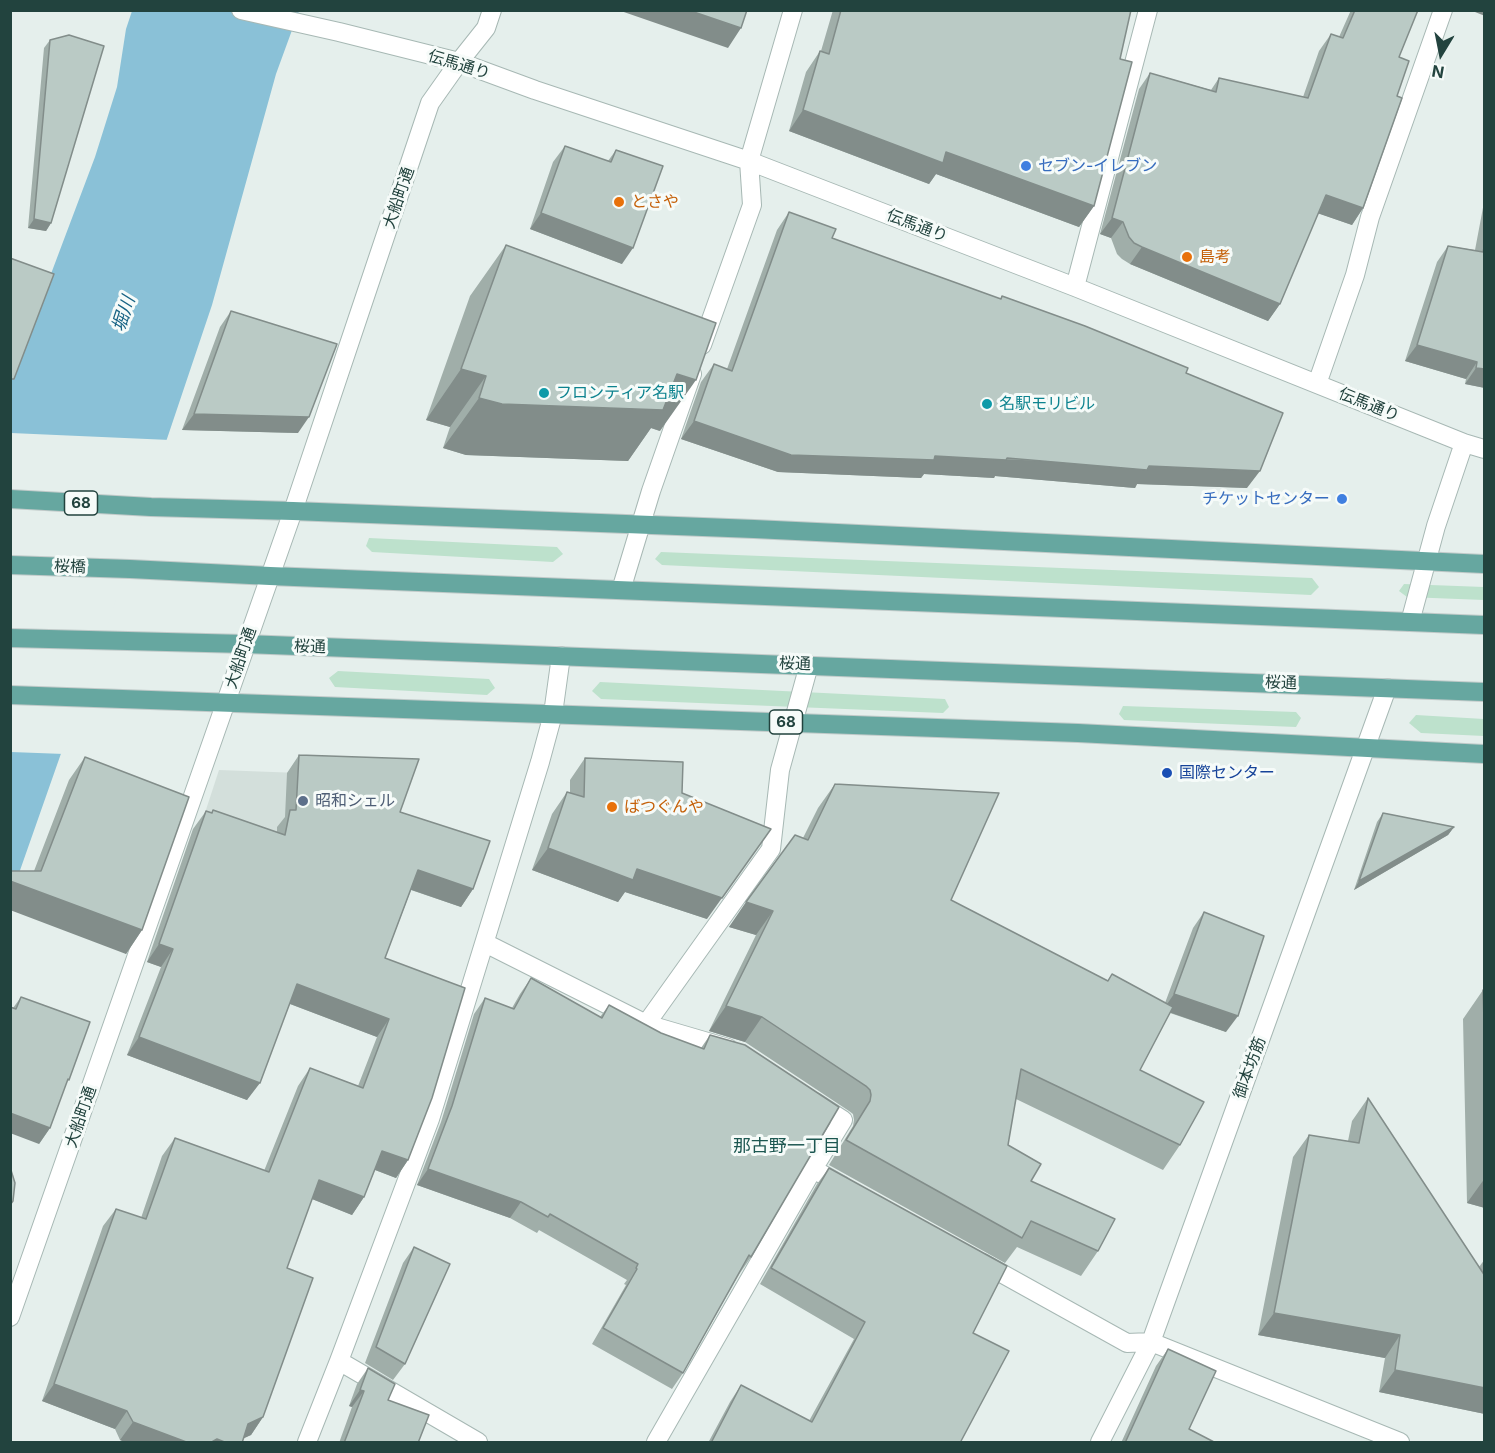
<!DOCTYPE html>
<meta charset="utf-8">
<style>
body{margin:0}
#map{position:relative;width:1495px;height:1453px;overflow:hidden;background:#e5efec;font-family:Inter,sans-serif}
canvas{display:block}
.frame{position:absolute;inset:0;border:12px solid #22433e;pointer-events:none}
.north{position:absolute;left:1411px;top:24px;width:60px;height:60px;-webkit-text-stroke:4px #f6fbf9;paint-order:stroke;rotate:190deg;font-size:16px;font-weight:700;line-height:24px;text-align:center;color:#22433e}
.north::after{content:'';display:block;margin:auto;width:21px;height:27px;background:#22433e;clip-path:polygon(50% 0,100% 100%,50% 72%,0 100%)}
</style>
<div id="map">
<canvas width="1495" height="1453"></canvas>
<div class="frame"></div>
<div class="north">N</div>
</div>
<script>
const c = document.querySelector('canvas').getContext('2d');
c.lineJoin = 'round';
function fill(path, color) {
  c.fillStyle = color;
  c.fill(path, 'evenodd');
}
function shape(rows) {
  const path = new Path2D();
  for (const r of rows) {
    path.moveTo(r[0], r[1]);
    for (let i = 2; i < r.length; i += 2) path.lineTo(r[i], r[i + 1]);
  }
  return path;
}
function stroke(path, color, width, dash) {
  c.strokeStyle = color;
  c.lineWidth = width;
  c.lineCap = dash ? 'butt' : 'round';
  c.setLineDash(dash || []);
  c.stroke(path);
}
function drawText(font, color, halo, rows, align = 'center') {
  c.font = font + ' Inter,"Noto Sans JP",sans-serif';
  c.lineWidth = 6;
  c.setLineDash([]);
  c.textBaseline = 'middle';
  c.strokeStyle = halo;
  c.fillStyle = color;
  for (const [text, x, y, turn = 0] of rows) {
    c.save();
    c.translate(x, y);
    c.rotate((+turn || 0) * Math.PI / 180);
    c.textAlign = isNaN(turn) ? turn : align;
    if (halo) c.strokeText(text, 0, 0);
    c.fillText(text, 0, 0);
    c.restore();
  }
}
const built = shape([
 [219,770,407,777,371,878,201,825]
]);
const green = shape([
 [369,538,557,547,563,554,553,562,372,552,366,546],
 [661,552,1312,578,1319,587,1311,595,662,565,655,559],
 [1404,584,1484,587,1484,600,1407,597,1399,591],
 [338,671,489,679,495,688,487,695,335,687,329,678],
 [600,682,945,699,949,707,943,713,601,699,592,691],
 [1123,706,1296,712,1301,718,1296,727,1124,720,1119,714],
 [1416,715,1484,719,1484,736,1421,733,1409,723]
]);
const water = shape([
 [132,11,299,11,276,74,212,305,64,745,11,896,11,380,95,157,117,87,126,29]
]);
const pier = shape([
 [11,433,170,440,64,754,11,752]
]);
const street = shape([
 [241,10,339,32,459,62,535,90,749,161,1075,287,1464,443,1484,449],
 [1075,287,1148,10],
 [702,345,752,205,749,161,793,10],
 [1317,384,1355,275,1370,217,1443,10],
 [621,590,651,491,692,374],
 [1410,622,1436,526,1464,443],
 [485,943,646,1024,728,1048],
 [646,1024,771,849,780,770,809,665],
 [815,1102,843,1120,813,1169,843,1186],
 [983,1263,1127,1343,1151,1342,1400,1442],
 [10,1317,293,511,430,103,459,62,486,28,492,10],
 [339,1361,478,1442],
 [307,1442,339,1361,430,1119,540,762,553,714,561,656],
 [656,1442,813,1169],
 [1100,1442,1151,1342,1387,688]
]);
const primary = shape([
 [10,499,151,507,293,511,754,529,1484,564],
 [10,565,130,569,270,576,1484,625],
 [10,638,245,644,1484,692],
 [10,695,1078,733,1484,754]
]);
const wall = shape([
 [833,10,1131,10,1120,59,1094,206,1079,227,936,174,929,184,789,131,806,72,820,51,821,51],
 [1351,10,1418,10,1399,57,1397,96,1363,208,1352,225,1318,213,1280,304,1268,321,1130,264,1122,259,1117,254,1111,238,1100,234,1139,89,1150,73,1211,90,1219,78,1303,97,1319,51,1331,34,1339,37],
 [50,40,51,223,46,231,28,228,44,48],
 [565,146,608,161,616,150,622,264,530,229,553,162],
 [1485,197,1485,388,1465,384,1466,379,1405,361,1437,262,1448,246,1475,250],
 [789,212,832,238,1000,299,1002,296,1186,373,1247,488,1137,484,1135,488,995,476,994,478,924,474,921,478,778,472,681,439,701,382,714,364,727,369,777,230],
 [506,245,660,431,651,428,628,461,466,455,443,448,450,427,426,420,470,296],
 [231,311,298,433,182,430,220,327],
 [299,755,400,812,473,889,461,907,411,890,385,958,408,1160,396,1178,375,1170,364,1197,352,1215,312,1199,287,1268,263,1417,251,1435,243,1438,242,1443,127,1443,120,1440,115,1429,42,1401,103,1226,116,1209,141,1218,162,1156,175,1138,264,1171,298,1086,310,1068,358,1086,377,1037,290,1004,247,1100,127,1055,161,967,147,962,193,829,206,811,211,813,213,810,277,832,277,827,285,817,287,773],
 [85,757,142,930,126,954,34,871,69,780],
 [585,758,682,793,707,919,625,892,618,902,532,870,552,814,567,792,570,792,570,780],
 [835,784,951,900,1107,981,1112,974,1165,1003,1193,928,1204,912,1226,1032,1170,1013,1140,1070,1180,1145,1163,1170,1016,1099,1008,1145,1031,1181,1098,1251,1081,1276,1017,1247,1005,1263,829,1165,853,1126,854,1120,853,1114,849,1111,745,1042,709,1031,756,935,729,927,803,838,818,808],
 [1383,813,1454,827,1448,835,1354,890,1377,822],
 [531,978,600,1017,609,1005,661,1033,701,1048,710,1035,751,1257,740,1273,683,1373,672,1389,592,1344,626,1285,624,1284,627,1280,539,1230,537,1233,510,1218,417,1185,441,1122,474,1014,485,998,512,1008,520,994],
 [1483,990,1485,990,1485,1208,1467,1203,1463,1019],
 [21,997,65,1086,50,1128,39,1144,13,1008],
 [1368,1098,1479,1267,1485,1259,1485,1414,1379,1392,1385,1358,1258,1335,1293,1157,1309,1135,1348,1141,1352,1121],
 [829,1168,973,1333,960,1443,708,1443,730,1402,741,1385,809,1421,854,1339,760,1284,817,1184],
 [414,1247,405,1364,393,1380,365,1363,403,1263],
 [1168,1349,1189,1429,1216,1443,1121,1443,1156,1366],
 [368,1368,388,1400,418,1443,339,1443,352,1407,349,1406,357,1384]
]);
const shadedWall = shape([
 [618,10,688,10,741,28,728,48],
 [1470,10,1485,10,1485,16],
 [803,110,946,152,1094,206,1079,227,936,174,929,184,789,131],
 [1326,195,1363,208,1352,225,1314,212],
 [541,213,633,248,622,264,530,229],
 [1112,218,1123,222,1111,238,1100,234],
 [34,219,51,223,46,231,28,228],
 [1142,247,1280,304,1268,321,1130,264],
 [1417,345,1477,362,1466,379,1405,361],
 [1476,368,1485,369,1485,388,1465,384],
 [461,369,486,376,450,427,426,420],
 [677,374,696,380,660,431,651,428,628,461,466,455,443,448,479,398],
 [194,414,309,417,298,433,182,430],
 [694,421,935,456,1260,471,1247,488,1137,484,1135,488,995,476,994,478,924,474,921,478,778,472,681,439],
 [1454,827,1448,835,1354,890,1359,881],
 [771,829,707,919,625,892,618,902,532,870,548,848],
 [418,870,473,889,461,907,406,888],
 [10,881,142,930,126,954,10,910],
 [746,902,773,911,756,935,729,927],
 [159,944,173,949,161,967,147,962],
 [297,984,389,1019,377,1037,285,1002],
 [1174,994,1238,1016,1226,1032,1163,1010],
 [726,1006,762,1017,745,1042,709,1031],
 [139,1037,260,1083,247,1100,127,1055],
 [10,1113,50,1128,39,1144,10,1133],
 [382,1151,408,1160,396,1178,370,1168],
 [428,1169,521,1202,510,1218,417,1185],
 [1485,1178,1485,1208,1467,1203],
 [319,1180,364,1197,352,1215,307,1197],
 [1274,1313,1400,1335,1385,1358,1258,1335],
 [1395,1370,1485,1388,1485,1414,1379,1392],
 [54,1384,127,1411,115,1429,42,1401],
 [360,1390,364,1391,352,1407,349,1406],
 [263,1417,251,1435,236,1442,248,1424],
 [133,1422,189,1443,127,1443,120,1440],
 [217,1439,227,1443,210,1443]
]);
const building = shape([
 [688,10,747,10,741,28,688,10],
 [841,10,1131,10,1120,59,1132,62,1094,206,946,152,943,163,803,110,820,51,829,54,841,10],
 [1355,10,1418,10,1399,57,1409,61,1397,96,1402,98,1363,208,1326,195,1280,304,1142,247,1134,243,1129,237,1123,222,1112,218,1150,73,1216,92,1219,78,1308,98,1331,34,1343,38,1355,10],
 [69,35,104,46,51,223,34,219,50,40,69,35],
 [565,146,611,162,616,150,663,166,633,248,541,213,565,146],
 [789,212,836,229,832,238,1001,299,1002,296,1085,326,1188,368,1186,373,1283,413,1260,471,1149,466,1147,470,1007,458,1006,460,935,456,934,460,791,455,694,421,714,364,732,371,789,212],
 [1485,244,1485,369,1476,368,1477,362,1417,345,1448,246,1483,252,1485,244],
 [506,245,716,323,696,380,677,374,663,410,502,404,479,398,486,376,461,369,506,245],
 [10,258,54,274,14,379,10,379,10,258],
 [231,311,337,344,309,417,194,414,231,311],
 [299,755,419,759,400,812,490,841,473,889,418,870,385,958,465,988,432,1098,408,1160,382,1151,364,1197,319,1180,287,1268,313,1278,263,1417,248,1424,242,1443,227,1443,217,1439,210,1443,189,1443,133,1422,127,1411,54,1384,116,1209,146,1219,175,1138,269,1172,310,1068,363,1088,389,1019,297,984,260,1083,139,1037,173,949,159,944,206,811,212,813,213,810,285,835,290,810,296,810,299,755],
 [85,757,189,797,142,930,10,881,10,871,41,871,85,757],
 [585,758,683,762,682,793,771,829,722,898,637,869,633,880,548,848,567,792,584,797,585,758],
 [835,784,999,793,951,900,1108,981,1112,974,1173,1007,1140,1070,1204,1102,1180,1145,1021,1069,1008,1145,1041,1164,1031,1181,1115,1219,1098,1251,1031,1221,1022,1238,846,1140,870,1101,871,1095,870,1090,866,1086,762,1017,726,1006,773,911,746,902,795,835,808,840,835,784],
 [1383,813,1454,827,1359,881,1383,813],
 [1204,912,1264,936,1238,1016,1174,994,1204,912],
 [531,978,602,1018,609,1005,661,1033,704,1049,710,1035,745,1045,839,1107,751,1257,749,1255,683,1373,603,1328,637,1269,636,1268,638,1264,550,1214,548,1217,521,1202,428,1169,452,1106,485,998,514,1009,531,978],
 [1483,990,1485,990,1485,1051,1483,990],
 [21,997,90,1022,69,1080,68,1079,50,1128,10,1113,10,1007,16,1009,21,997],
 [1368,1098,1485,1276,1485,1388,1395,1370,1400,1335,1274,1313,1309,1135,1359,1143,1368,1098],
 [10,1167,15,1183,13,1201,10,1205,10,1167],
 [829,1168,1007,1266,973,1333,1009,1351,960,1443,711,1443,741,1385,812,1422,865,1322,771,1268,829,1168],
 [414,1247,450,1264,405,1364,376,1347,414,1247],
 [1168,1349,1216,1371,1189,1429,1216,1443,1125,1443,1168,1349],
 [368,1368,395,1384,388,1400,429,1415,418,1443,344,1443,364,1391,360,1390,368,1368]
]);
const markers = [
 [1026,166,6,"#3f7fe0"],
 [619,202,6,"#e8710a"],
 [1187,257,6,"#e8710a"],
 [544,393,6,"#0f9aa8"],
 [987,404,6,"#0f9aa8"],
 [1342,499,6,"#3f7fe0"],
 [1167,773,6,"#1a4fb4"],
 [303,801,6,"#5c6f8a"],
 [612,807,6,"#e8710a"]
];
const shields = [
 [81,503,33],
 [786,722,33]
];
const shieldNames = [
 ["68",81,503],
 ["68",786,722]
];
const streetNames = [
 ["伝馬通り",459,65,17],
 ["大船町通",399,198,-71],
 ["伝馬通り",917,226,21],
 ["伝馬通り",1369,405,22],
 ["桜橋",70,567,2],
 ["桜通",310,647,2],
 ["大船町通",241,658,-71],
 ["桜通",795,664,2],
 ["桜通",1281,683,2],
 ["御本坊筋",1250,1068,-70],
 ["大船町通",81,1117,-71]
];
const shopNames = [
 ["セブン-イレブン",1038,166],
 ["チケットセンター",1330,499,"right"]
];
const foodNames = [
 ["とさや",631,202],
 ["島考",1199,257],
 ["ばつぐんや",624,807]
];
const cultureNames = [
 ["フロンティア名駅",556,393],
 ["名駅モリビル",999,404]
];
const transitNames = [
 ["国際センター",1179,773]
];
const serviceNames = [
 ["昭和シェル",315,801]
];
const waterNames = [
 ["堀川",124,314,-72]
];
const neighbourhoodNames = [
 ["那古野一丁目",787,1147]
];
fill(built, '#d3dfdb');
fill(green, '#bde1cc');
fill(water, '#8ac1d7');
fill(pier, '#e5efec');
stroke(street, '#a7b8b4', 20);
stroke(primary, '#c1cac9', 20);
stroke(street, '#fff', 18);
stroke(primary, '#66a7a0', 18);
fill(wall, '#a0aea9');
fill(shadedWall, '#828d8a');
fill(building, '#bacac5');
stroke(building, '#828d8a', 1.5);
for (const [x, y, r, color] of markers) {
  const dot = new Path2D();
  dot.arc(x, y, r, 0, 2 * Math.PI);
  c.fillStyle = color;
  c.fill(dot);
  stroke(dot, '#f6fbf9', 2);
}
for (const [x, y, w] of shields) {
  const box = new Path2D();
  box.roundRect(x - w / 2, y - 12, w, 24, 4.5);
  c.fillStyle = '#f6fbf9';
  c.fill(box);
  stroke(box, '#22433e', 1.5);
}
drawText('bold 15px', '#22433e', null, shieldNames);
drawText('16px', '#22433e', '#f6fbf9', streetNames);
drawText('16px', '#366cbe', '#f6fbf9', shopNames, 'left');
drawText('16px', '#c56008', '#f6fbf9', foodNames, 'left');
drawText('16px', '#0d838f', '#f6fbf9', cultureNames, 'left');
drawText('16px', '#164399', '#f6fbf9', transitNames, 'left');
drawText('16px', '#4e5e75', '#f6fbf9', serviceNames, 'left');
drawText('italic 18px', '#176384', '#f6fbf9', waterNames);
drawText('18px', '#1c5751', '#f6fbf9', neighbourhoodNames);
</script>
